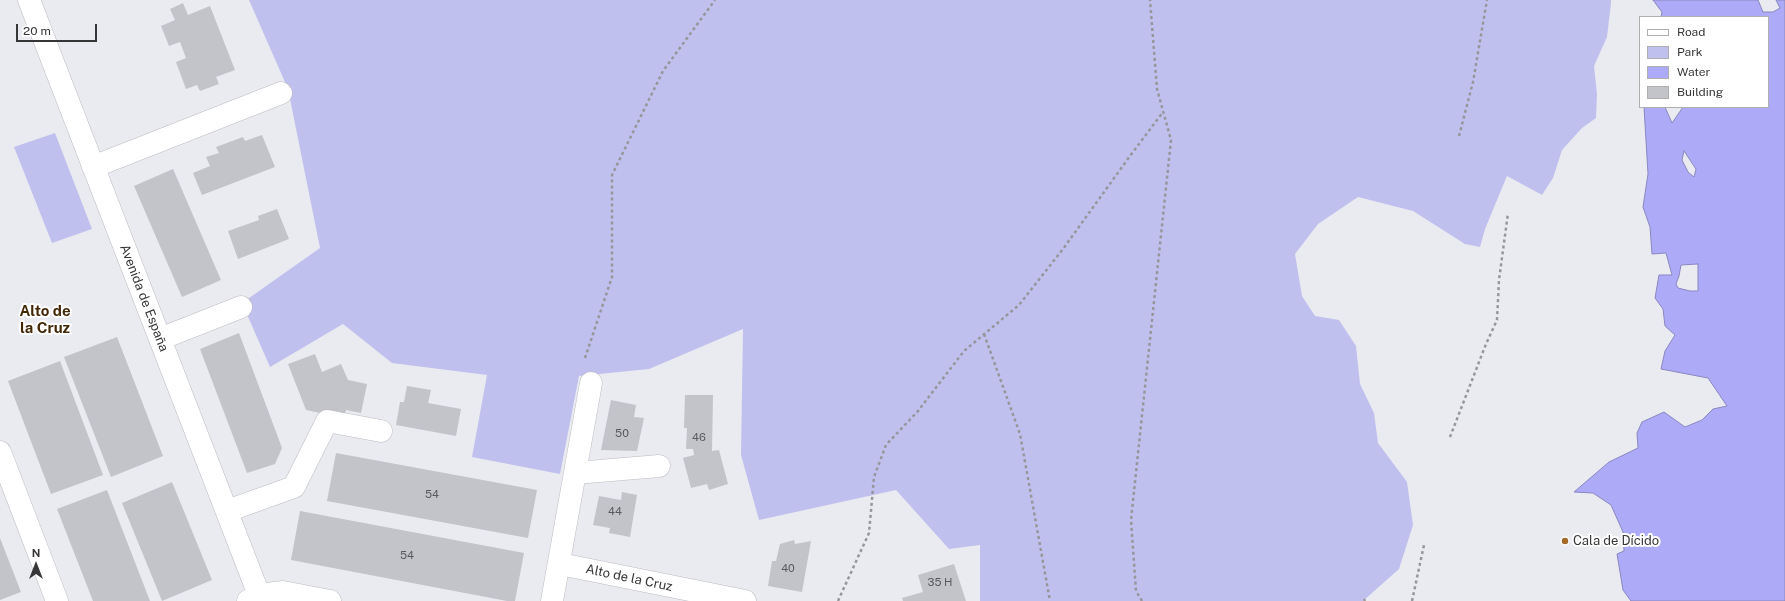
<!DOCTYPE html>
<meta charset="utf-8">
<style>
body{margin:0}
#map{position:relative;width:1785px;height:601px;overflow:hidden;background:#eaeaf1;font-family:"Public Sans",sans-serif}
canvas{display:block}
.legend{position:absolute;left:1639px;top:16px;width:130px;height:92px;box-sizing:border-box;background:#fff;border:1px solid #afafb0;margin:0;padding:5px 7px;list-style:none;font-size:12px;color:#363639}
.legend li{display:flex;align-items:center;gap:8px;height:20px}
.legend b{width:20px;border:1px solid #afafb0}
.north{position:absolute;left:16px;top:545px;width:40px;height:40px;-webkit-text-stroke:3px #fff;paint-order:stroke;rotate:0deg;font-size:11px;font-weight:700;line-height:16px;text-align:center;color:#363639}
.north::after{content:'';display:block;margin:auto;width:14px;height:18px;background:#363639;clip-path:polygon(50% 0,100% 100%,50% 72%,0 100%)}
.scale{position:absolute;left:16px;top:24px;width:81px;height:18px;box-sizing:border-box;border:2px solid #363639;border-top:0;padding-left:5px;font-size:12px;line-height:14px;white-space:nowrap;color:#363639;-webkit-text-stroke:3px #fff;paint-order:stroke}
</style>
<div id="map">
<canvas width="1785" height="601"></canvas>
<ul class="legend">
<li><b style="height:5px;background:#fff"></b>Road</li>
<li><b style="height:11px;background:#c0c0ef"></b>Park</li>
<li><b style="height:11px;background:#adaaf8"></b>Water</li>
<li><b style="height:11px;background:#c3c3ca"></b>Building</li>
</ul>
<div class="north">N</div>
<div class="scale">20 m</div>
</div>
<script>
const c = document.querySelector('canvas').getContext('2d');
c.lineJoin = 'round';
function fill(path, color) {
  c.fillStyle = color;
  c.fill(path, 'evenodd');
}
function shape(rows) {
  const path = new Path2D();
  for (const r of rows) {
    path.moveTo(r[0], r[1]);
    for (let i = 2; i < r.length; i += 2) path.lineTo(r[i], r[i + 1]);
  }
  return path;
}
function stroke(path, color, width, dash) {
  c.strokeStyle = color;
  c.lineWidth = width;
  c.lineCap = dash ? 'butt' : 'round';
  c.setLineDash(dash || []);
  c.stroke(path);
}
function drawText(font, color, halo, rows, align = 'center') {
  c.font = font + ' "Public Sans",sans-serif';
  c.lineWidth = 4;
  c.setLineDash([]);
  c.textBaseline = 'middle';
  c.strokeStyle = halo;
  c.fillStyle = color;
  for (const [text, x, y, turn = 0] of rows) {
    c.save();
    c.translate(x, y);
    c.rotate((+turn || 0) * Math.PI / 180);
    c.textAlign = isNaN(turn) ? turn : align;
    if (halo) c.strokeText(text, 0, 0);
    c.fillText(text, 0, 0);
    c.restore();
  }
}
const green = shape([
 [249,0,1611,0,1611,3,1607,37,1594,66,1597,94,1596,118,1582,128,1562,150,1553,178,1542,195,1507,176,1485,229,1480,247,1465,244,1413,211,1358,197,1318,224,1295,254,1302,296,1315,316,1339,320,1356,346,1360,384,1374,413,1378,443,1407,482,1413,525,1399,569,1363,601,980,601,980,545,949,549,896,490,759,520,741,455,743,329,649,369,579,376,560,474,472,457,487,375,392,363,343,324,270,367,242,303,320,248,288,89],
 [55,133,92,229,52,243,14,147]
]);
const water = shape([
 [1653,0,1758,0,1763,12,1773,12,1780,8,1776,0,1785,0,1785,601,1631,601,1623,590,1617,554,1624,551,1623,532,1611,505,1593,493,1574,492,1609,462,1638,448,1637,433,1642,422,1664,412,1685,427,1702,420,1713,409,1727,406,1708,378,1661,369,1665,351,1675,335,1665,326,1663,309,1655,298,1659,275,1672,275,1666,253,1652,254,1650,227,1643,207,1648,174,1644,107,1665,107,1672,123,1683,107,1768,107,1768,17,1661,17,1662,12,1653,0],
 [1684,151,1696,169,1694,177,1688,172,1682,160,1684,151],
 [1698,264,1698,291,1690,291,1678,288,1676,284,1679,276,1681,265,1698,264]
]);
const building = shape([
 [183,3,188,15,210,6,235,70,216,77,219,84,200,91,197,85,186,89,176,62,186,58,180,42,169,46,161,26,175,20,170,9],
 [262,135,275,167,202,195,193,173,210,166,206,157,219,153,216,147,243,137,245,141],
 [173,169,221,280,182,297,134,186],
 [277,209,289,239,238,259,228,231,259,220,258,216],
 [239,333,282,448,275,464,247,473,200,349],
 [117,337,163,456,111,477,64,357],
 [315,354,322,372,341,364,348,380,367,384,361,413,346,410,344,418,306,410,288,364],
 [60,361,103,475,51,494,8,381],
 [407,386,431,390,428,403,461,409,456,436,396,425,400,402,404,402],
 [685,395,713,395,712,451,719,450,728,484,709,490,707,484,691,488,683,458,694,455,693,449,686,449,687,428,684,428],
 [611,400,636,405,634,417,644,418,637,451,601,450],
 [336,453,537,490,528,538,327,501],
 [172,482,212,580,162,601,122,503],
 [107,490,150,601,93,601,57,509],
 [622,492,637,495,630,537,609,533,610,528,593,525,599,496,621,500],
 [300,511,524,553,515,601,507,601,291,560],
 [0,538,21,592,0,600],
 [794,540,795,544,811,541,802,592,768,586,772,561,776,561,780,544],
 [954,564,966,601,903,601,902,598,923,592,918,575]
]);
const path = shape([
 [1459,136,1473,82,1487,0],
 [984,334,1020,434,1050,601],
 [585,358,612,277,612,175,663,71,715,0],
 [1450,437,1486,344,1497,320,1499,280,1508,213],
 [1364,599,1365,601],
 [838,601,869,533,874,477,886,445,918,411,964,351,1019,305,1063,249,1130,156,1163,112],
 [1142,601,1136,591,1131,520,1171,140,1157,89,1150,0],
 [1412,601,1424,545]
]);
const minor = shape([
 [29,0,259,595],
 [93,167,281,93],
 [160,339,241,307],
 [0,452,57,601],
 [576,473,659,466],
 [227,511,294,487,327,421,381,431],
 [560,564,745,601],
 [248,601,259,595,283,592,330,601],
 [552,601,591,383]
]);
const markers = [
 [1565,541,4,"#a26927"]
];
const numberNames = [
 ["50",622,434],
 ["46",699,438],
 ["54",432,495],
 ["44",615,512],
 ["54",407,556],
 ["40",788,569],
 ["35 H",940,583]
];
const streetNames = [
 ["Avenida de España",144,298,69],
 ["Alto de la Cruz",629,578,12]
];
const poiNames = [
 ["Cala de Dícido",1573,541]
];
const quarterNames = [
 ["Alto de",45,311],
 ["la Cruz",45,328]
];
fill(green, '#c0c0ef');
fill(water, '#adaaf8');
stroke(water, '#8987bf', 1);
fill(building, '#c3c3ca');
stroke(minor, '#bcbcc2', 23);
stroke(path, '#96969b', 2.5, [3, 3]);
stroke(minor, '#fff', 22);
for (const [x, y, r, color] of markers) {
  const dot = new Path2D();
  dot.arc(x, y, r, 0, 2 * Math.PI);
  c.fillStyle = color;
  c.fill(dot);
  stroke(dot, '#fff', 1.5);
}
drawText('11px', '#59595d', null, numberNames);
drawText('13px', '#363639', '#fff', streetNames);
drawText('13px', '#363639', '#fff', poiNames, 'left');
drawText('bold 15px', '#432808', '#fff', quarterNames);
</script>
